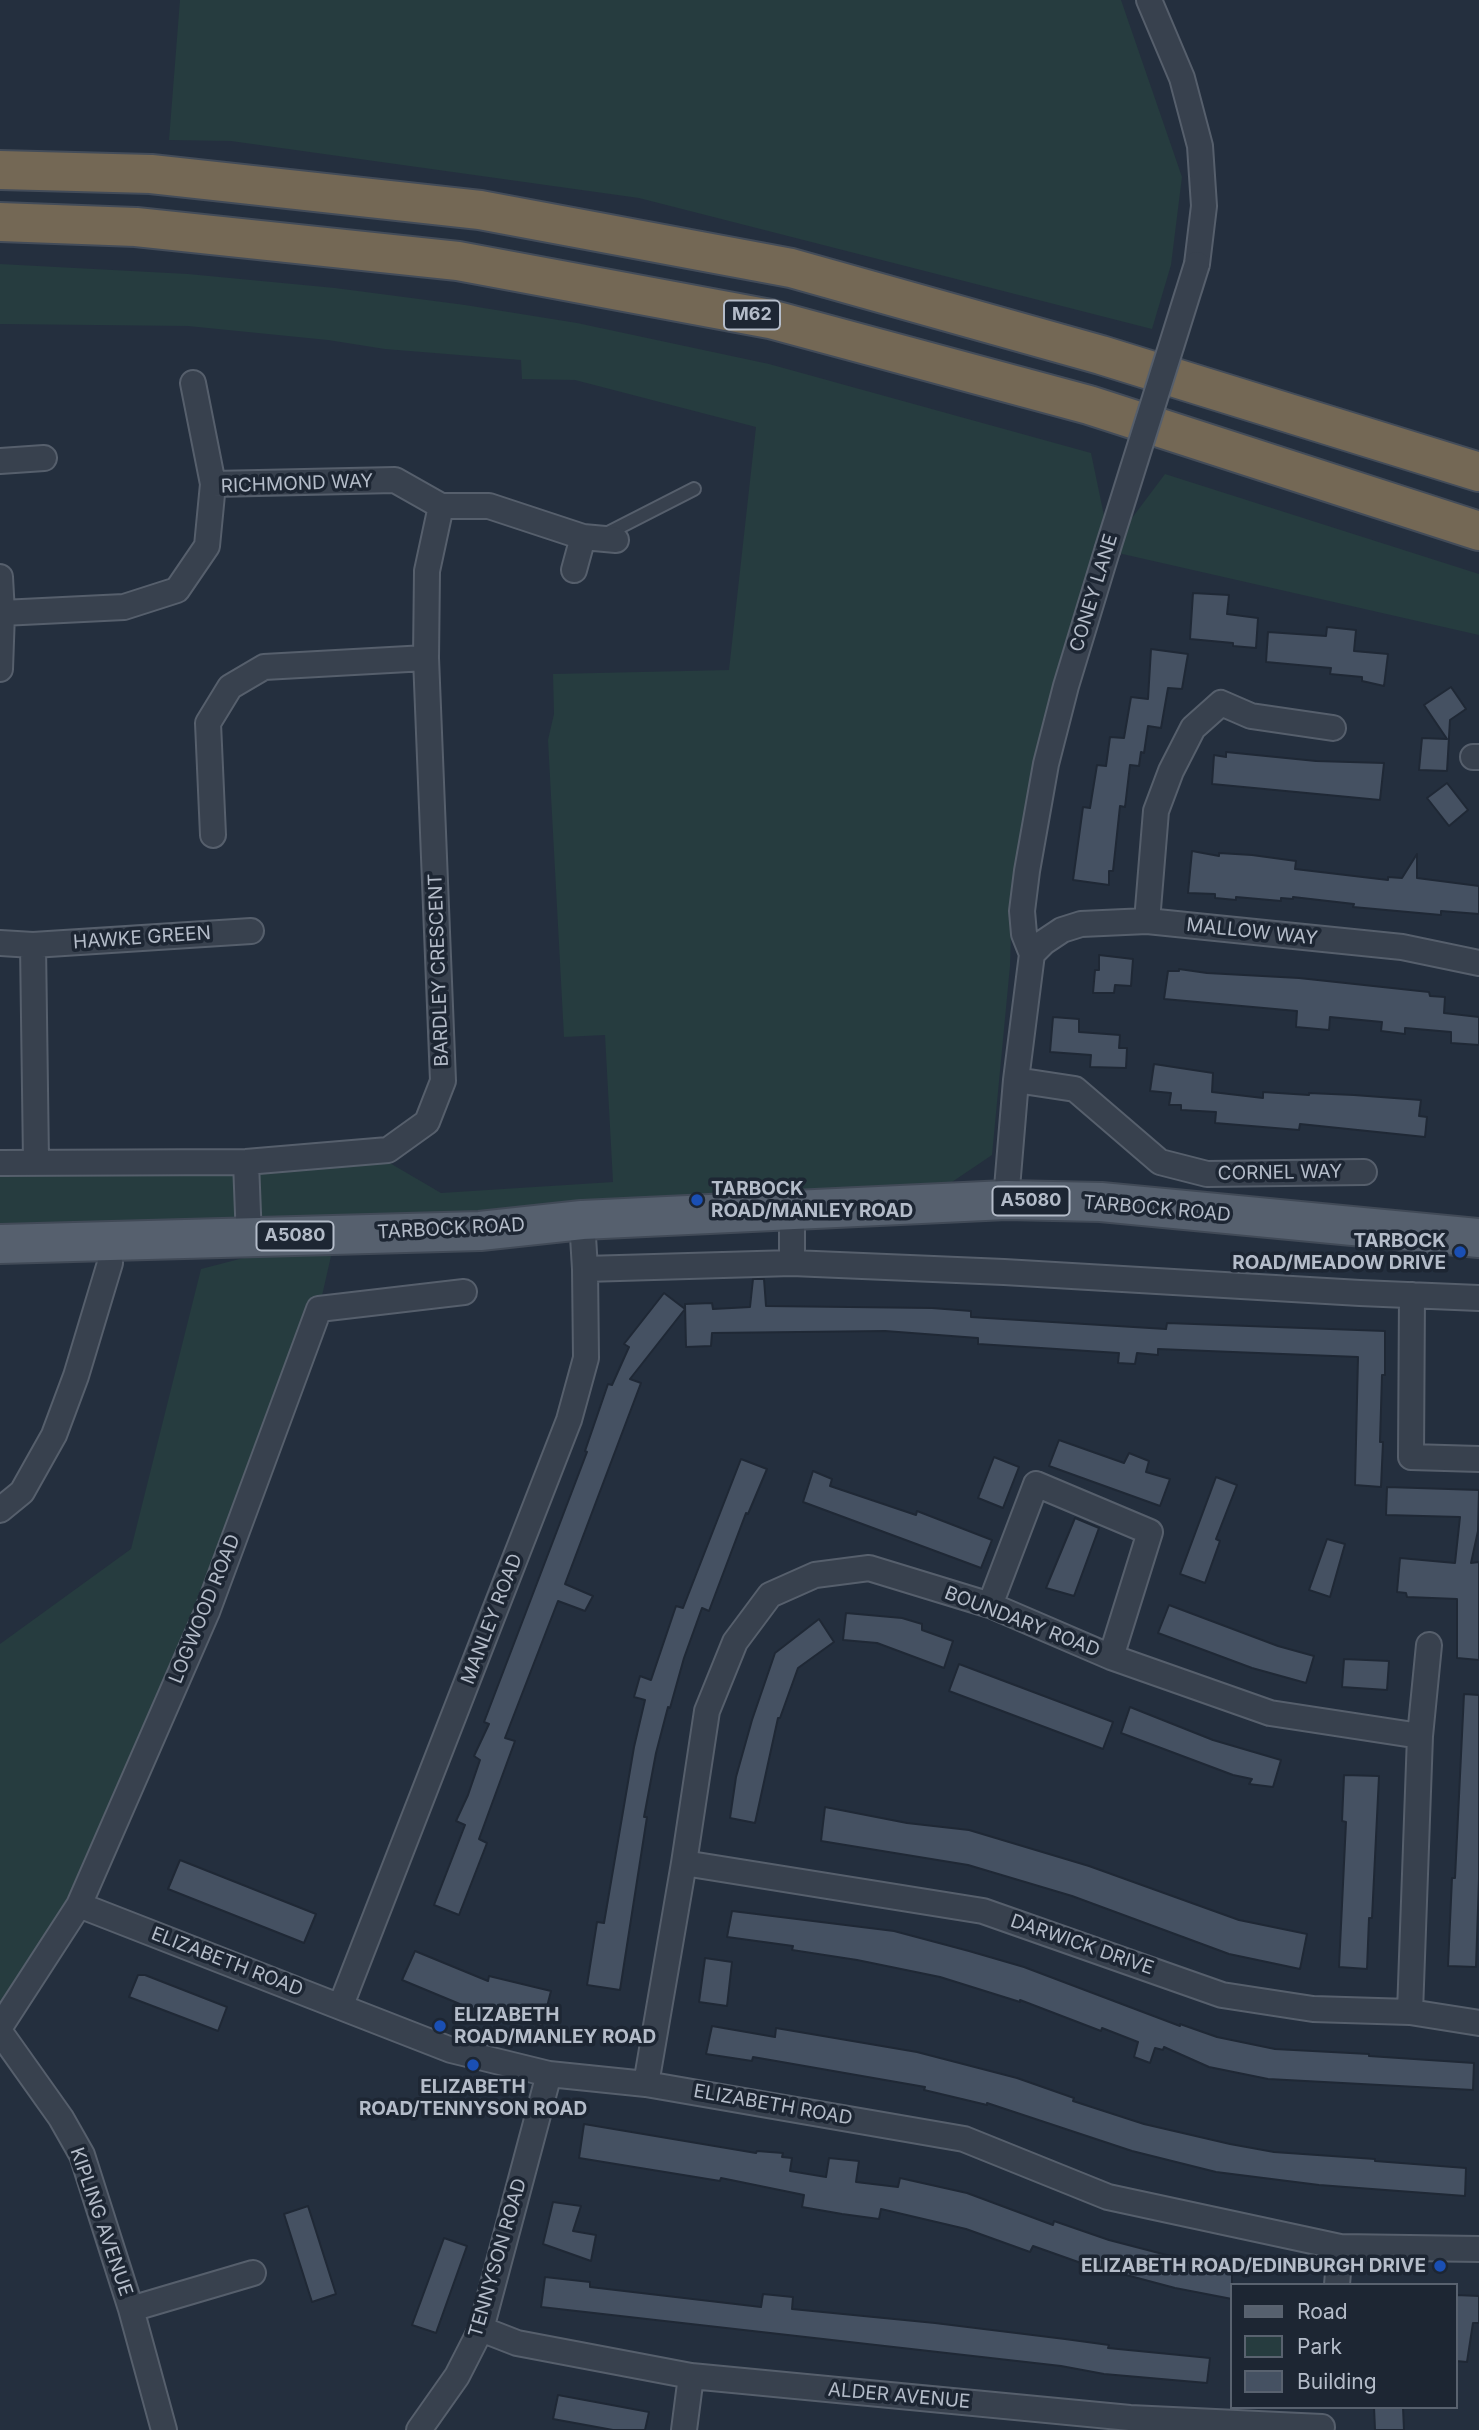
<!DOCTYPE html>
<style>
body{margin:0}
#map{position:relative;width:1479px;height:2430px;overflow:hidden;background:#242f3e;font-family:Inter,sans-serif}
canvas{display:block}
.legend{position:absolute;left:1230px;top:2283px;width:228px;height:126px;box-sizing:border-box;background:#1d2633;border:2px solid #59626f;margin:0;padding:9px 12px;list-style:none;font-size:21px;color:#b4bcc9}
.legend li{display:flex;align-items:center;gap:14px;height:35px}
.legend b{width:35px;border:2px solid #59626f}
</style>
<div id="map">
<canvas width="1479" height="2430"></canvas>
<ul class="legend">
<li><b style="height:9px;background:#56606e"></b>Road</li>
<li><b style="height:19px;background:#263c3f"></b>Park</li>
<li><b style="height:19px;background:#455162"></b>Building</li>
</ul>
</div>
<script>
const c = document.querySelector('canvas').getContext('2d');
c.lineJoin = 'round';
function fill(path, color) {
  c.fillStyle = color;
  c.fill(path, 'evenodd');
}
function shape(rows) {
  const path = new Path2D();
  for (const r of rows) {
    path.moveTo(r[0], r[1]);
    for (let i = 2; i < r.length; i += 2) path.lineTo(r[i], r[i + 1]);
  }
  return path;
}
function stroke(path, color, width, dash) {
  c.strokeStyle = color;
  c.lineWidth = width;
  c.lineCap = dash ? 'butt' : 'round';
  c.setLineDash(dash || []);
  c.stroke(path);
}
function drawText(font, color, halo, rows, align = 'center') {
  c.font = font + ' Inter,sans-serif';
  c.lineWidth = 7;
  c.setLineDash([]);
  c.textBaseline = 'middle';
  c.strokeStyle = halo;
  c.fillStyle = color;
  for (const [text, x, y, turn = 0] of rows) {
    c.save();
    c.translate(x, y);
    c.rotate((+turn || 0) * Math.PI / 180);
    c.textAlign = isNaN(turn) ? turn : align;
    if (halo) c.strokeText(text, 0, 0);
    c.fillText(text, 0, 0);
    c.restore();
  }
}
const green = shape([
 [180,0,1121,0,1182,177,1171,265,1152,329,639,198,231,141,169,140],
 [0,264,188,274,335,288,465,305,577,323,769,364,1091,453,1106,525,1012,903,1010,966,992,1155,949,1184,681,1196,475,1211,0,1236,0,1169,388,1162,441,1193,613,1182,605,1035,564,1037,548,740,554,714,553,674,729,670,756,427,575,380,522,379,521,360,385,349,328,340,188,326,0,324],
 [1165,474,1479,574,1479,635,1118,553,1123,530],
 [336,1234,319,1309,79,1905,0,2019,0,1644,131,1549,201,1269]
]);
const building = shape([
 [1193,593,1229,595,1227,614,1258,618,1256,648,1233,646,1233,643,1190,639,1193,593],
 [1327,627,1356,630,1354,651,1388,654,1384,686,1362,681,1362,677,1330,674,1331,668,1266,662,1268,632,1326,636,1327,627],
 [1151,649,1188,654,1182,689,1168,688,1161,728,1148,726,1144,753,1141,752,1139,766,1130,765,1125,807,1120,806,1113,871,1109,871,1109,885,1073,880,1083,807,1090,808,1097,765,1106,766,1110,737,1124,738,1131,697,1148,699,1151,649],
 [1451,687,1466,709,1450,720,1447,771,1419,770,1422,738,1447,739,1424,705,1451,687],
 [1226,752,1316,761,1384,763,1380,800,1212,784,1214,755,1226,757,1226,752],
 [1447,783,1468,810,1449,826,1427,798,1447,783],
 [1192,851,1219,856,1219,853,1252,855,1296,861,1295,869,1388,880,1388,877,1402,878,1417,854,1417,878,1479,886,1479,914,1441,911,1441,915,1353,907,1354,904,1293,897,1293,899,1281,898,1281,901,1236,897,1236,900,1215,898,1215,894,1188,893,1192,851],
 [1099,955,1133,959,1131,986,1115,985,1114,993,1093,993,1095,970,1099,970,1099,955],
 [1179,969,1207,973,1299,978,1429,992,1430,996,1445,997,1444,1013,1479,1017,1479,1045,1451,1043,1451,1032,1405,1028,1405,1034,1381,1031,1382,1022,1330,1017,1329,1030,1296,1027,1297,1011,1164,999,1168,971,1179,971,1179,969],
 [1053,1017,1079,1019,1079,1032,1120,1035,1119,1048,1127,1048,1126,1068,1090,1067,1091,1055,1050,1052,1053,1017],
 [1154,1064,1213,1073,1212,1092,1263,1098,1263,1092,1309,1095,1309,1093,1354,1095,1421,1100,1419,1116,1427,1117,1425,1137,1300,1124,1299,1130,1215,1123,1216,1112,1181,1110,1181,1105,1169,1105,1171,1093,1150,1091,1154,1064],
 [753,1279,764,1279,766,1306,932,1308,971,1311,971,1317,1166,1329,1167,1323,1385,1331,1385,1375,1382,1375,1380,1442,1383,1442,1381,1487,1355,1485,1358,1357,1158,1349,1158,1355,1137,1353,1135,1364,1118,1363,1119,1353,978,1344,978,1338,885,1331,712,1333,711,1346,686,1347,685,1304,712,1303,713,1309,750,1307,753,1279],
 [664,1293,685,1309,630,1379,641,1383,565,1584,593,1596,585,1611,558,1601,505,1738,515,1741,479,1839,487,1843,459,1915,434,1905,465,1825,456,1821,468,1795,480,1760,474,1756,489,1724,484,1722,587,1452,585,1451,608,1384,612,1385,629,1347,624,1344,664,1293],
 [1059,1440,1124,1463,1129,1453,1149,1461,1146,1472,1170,1479,1160,1506,1049,1466,1059,1440],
 [994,1457,1019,1467,1003,1508,978,1498,994,1457],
 [741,1459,767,1469,748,1514,746,1513,709,1611,702,1608,684,1658,670,1708,668,1707,656,1753,644,1817,647,1817,620,1990,587,1985,597,1922,604,1923,634,1747,645,1700,634,1697,640,1676,651,1680,676,1606,683,1608,741,1459],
 [813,1471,832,1479,830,1486,916,1515,917,1511,992,1540,981,1568,803,1502,813,1471],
 [1216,1477,1237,1485,1216,1539,1220,1541,1205,1583,1180,1574,1216,1477],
 [1387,1487,1479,1490,1478,1531,1471,1563,1479,1562,1479,1660,1457,1658,1457,1599,1407,1597,1406,1593,1397,1592,1400,1558,1455,1563,1460,1517,1386,1515,1387,1487],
 [1075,1518,1099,1528,1074,1596,1046,1588,1075,1518],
 [1327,1539,1345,1544,1330,1597,1309,1590,1327,1539],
 [1169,1605,1278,1646,1314,1656,1306,1683,1252,1668,1158,1633,1169,1605],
 [846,1613,902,1618,922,1624,922,1630,953,1641,944,1668,877,1643,843,1640,846,1613],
 [819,1619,834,1642,798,1668,780,1718,778,1718,755,1823,730,1818,736,1777,752,1720,775,1653,819,1619],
 [1344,1659,1389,1661,1387,1690,1342,1687,1344,1659],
 [959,1664,1113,1722,1103,1749,949,1691,959,1664],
 [1464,1694,1479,1695,1479,1879,1476,1967,1448,1966,1452,1878,1455,1878,1464,1694],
 [1130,1707,1213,1740,1281,1760,1273,1787,1249,1784,1252,1779,1233,1775,1121,1733,1130,1707],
 [1344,1775,1379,1776,1372,1918,1369,1918,1367,1969,1339,1967,1346,1822,1342,1821,1344,1775],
 [825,1807,907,1823,969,1830,1089,1866,1239,1920,1307,1934,1300,1969,1229,1954,1072,1896,968,1865,821,1841,825,1807],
 [180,1860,316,1914,304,1943,168,1889,180,1860],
 [732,1911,894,1931,969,1951,1024,1967,1180,2026,1180,2024,1217,2037,1275,2049,1369,2054,1369,2056,1474,2063,1473,2090,1268,2079,1209,2067,1164,2047,1163,2050,1155,2048,1150,2063,1134,2057,1138,2042,1102,2028,1101,2031,1020,2000,1020,2002,940,1977,857,1960,792,1950,793,1946,727,1937,732,1911],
 [415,1951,488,1981,489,1976,551,1991,542,2026,467,2007,402,1980,415,1951],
 [705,1958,732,1962,727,2006,699,2002,705,1958],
 [138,1975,145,1975,227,2007,218,2031,129,1997,138,1975],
 [712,2026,775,2037,776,2028,917,2052,1017,2078,1074,2098,1073,2101,1144,2124,1230,2144,1274,2152,1375,2159,1375,2161,1466,2168,1465,2196,1319,2185,1216,2172,1132,2151,987,2103,987,2105,924,2090,925,2087,753,2057,752,2061,706,2054,712,2026],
 [584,2124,756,2153,757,2151,783,2153,782,2157,792,2158,790,2171,826,2177,829,2158,859,2161,856,2182,898,2187,900,2178,967,2193,1053,2225,1054,2221,1109,2240,1232,2272,1232,2299,1175,2288,1081,2263,1033,2246,1030,2252,966,2229,881,2209,879,2219,842,2214,802,2207,804,2195,721,2178,720,2181,579,2158,584,2124],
 [553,2202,581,2206,573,2231,596,2235,591,2261,543,2244,553,2202],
 [308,2206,336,2294,312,2302,284,2214,308,2206],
 [444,2238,467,2246,436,2333,412,2325,444,2238],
 [545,2277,590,2282,590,2287,761,2307,763,2294,793,2297,792,2309,935,2323,1065,2339,1109,2345,1108,2348,1210,2358,1207,2383,1104,2374,1061,2366,541,2307,545,2277],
 [1456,2295,1479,2296,1479,2323,1473,2323,1467,2362,1456,2361,1456,2295],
 [558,2395,649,2412,645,2430,613,2430,553,2419,558,2395],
 [1374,2407,1403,2407,1404,2430,1375,2430,1374,2407]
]);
const lane = shape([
 [604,535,694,489]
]);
const street = shape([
 [1149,0,1182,78,1200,146,1204,206,1197,264],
 [193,383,213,484],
 [0,461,44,458],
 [574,570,583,537],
 [0,577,2,613,0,669],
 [2,613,124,607,177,590,207,546,213,484,395,480,441,506,489,506,583,537,616,540],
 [1473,757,1479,757],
 [213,835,208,723,230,687,264,667,426,658],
 [1147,921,1156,811,1171,771,1193,728,1221,703,1251,716,1333,728],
 [0,943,33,945,251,931],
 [33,945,36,1161],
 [1032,954,1044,942,1062,930,1081,924,1147,921,1402,947,1479,963],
 [1016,1080,1075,1089,1160,1162,1207,1174,1364,1172],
 [246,1162,249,1239],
 [0,1163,246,1162,388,1150,427,1122,443,1081,426,658,427,571,441,506],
 [1006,1200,1016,1080,1032,954,1024,934,1022,911,1027,871,1046,764,1066,686,1107,551],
 [792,1211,792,1263,1004,1272,1360,1293,1479,1298],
 [585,1269,792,1263],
 [1412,1295,1411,1457,1479,1459],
 [0,1510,22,1492,54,1435,76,1376,110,1263,109,1241],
 [990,1605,1036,1484,1150,1532,1111,1657],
 [684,1863,983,1911,1222,1995,1313,2009,1410,2012,1479,2023],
 [79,1905,451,2050,549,2074,646,2084,964,2139,1108,2197,1340,2247,1479,2249],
 [341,2005,569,1420,586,1358,585,1269,582,1220],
 [1410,2012,1420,1736,1429,1645],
 [0,2027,79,1905,207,1612,319,1309,464,1292],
 [0,2032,61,2118,82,2155,131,2309,164,2430],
 [646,2084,684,1863,707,1711,735,1642,770,1595,815,1575,869,1568,990,1605,1111,1657,1270,1713,1420,1736],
 [1337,2285,1340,2247],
 [131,2309,253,2273],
 [481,2329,517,2343,691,2376,1130,2418,1322,2427],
 [419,2430,457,2376,481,2329,549,2074],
 [684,2430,691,2376]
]);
const primary = shape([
 [0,1244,480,1231,582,1220,1006,1200,1101,1202,1479,1238]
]);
const highway = shape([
 [0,170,151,174,480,210,791,268,1101,355,1479,472],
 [0,222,136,227,458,261,770,319,1089,405,1479,531]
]);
const streetBridge = shape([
 [1107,551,1197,264]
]);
const markers = [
 [697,1200,7,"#1a4fb4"],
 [1460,1252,7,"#1a4fb4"],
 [440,2026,7,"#1a4fb4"],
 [473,2065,7,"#1a4fb4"],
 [1440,2266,7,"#1a4fb4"]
];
const shields = [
 [752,315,56],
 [1031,1201,77],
 [295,1236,77]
];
const shieldNames = [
 ["M62",752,315],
 ["A5080",1031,1201],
 ["A5080",295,1236]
];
const streetNames = [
 ["RICHMOND WAY",297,484,-2],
 ["CONEY LANE",1094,593,-73],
 ["MALLOW WAY",1252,932,6],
 ["HAWKE GREEN",142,938,-4],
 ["BARDLEY CRESCENT",439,970,-92],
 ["CORNEL WAY",1280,1173,-1],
 ["TARBOCK ROAD",1157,1209,5],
 ["TARBOCK ROAD",451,1229,-3],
 ["LOGWOOD ROAD",205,1609,-68],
 ["MANLEY ROAD",492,1619,-69],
 ["BOUNDARY ROAD",1022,1622,21],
 ["DARWICK DRIVE",1082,1945,19],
 ["ELIZABETH ROAD",227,1962,21],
 ["ELIZABETH ROAD",773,2105,10],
 ["KIPLING AVENUE",101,2222,71],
 ["TENNYSON ROAD",498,2258,-74],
 ["ALDER AVENUE",899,2396,5]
];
const poiNames = [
 ["TARBOCK",711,1189],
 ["ROAD/MANLEY ROAD",711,1211],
 ["TARBOCK",1446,1241,"right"],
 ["ROAD/MEADOW DRIVE",1446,1263,"right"],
 ["ELIZABETH",454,2015],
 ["ROAD/MANLEY ROAD",454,2037],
 ["ELIZABETH",473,2087,"center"],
 ["ROAD/TENNYSON ROAD",473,2109,"center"],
 ["ELIZABETH ROAD/EDINBURGH DRIVE",1426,2266,"right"]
];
fill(green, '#263c3f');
fill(building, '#455162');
stroke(building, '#1f2835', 2);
stroke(lane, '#565f6c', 16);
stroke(street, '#565f6c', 28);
stroke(primary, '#414a57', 42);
stroke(highway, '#434c59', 42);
stroke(lane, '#38414e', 12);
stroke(street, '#38414e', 24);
stroke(primary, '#56606e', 38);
stroke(highway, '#746855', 38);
stroke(streetBridge, '#565f6c', 28, []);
stroke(streetBridge, '#38414e', 24);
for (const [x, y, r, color] of markers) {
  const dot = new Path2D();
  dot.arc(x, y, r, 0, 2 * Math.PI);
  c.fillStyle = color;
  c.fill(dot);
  stroke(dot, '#1d2633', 2.5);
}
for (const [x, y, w] of shields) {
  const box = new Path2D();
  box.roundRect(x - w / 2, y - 14.5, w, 29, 5);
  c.fillStyle = '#1d2633';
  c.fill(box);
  stroke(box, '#b4bcc9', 2);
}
drawText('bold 18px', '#b4bcc9', null, shieldNames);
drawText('19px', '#b4bcc9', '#1d2633', streetNames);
drawText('bold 19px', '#b4bcc9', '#1d2633', poiNames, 'left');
</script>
